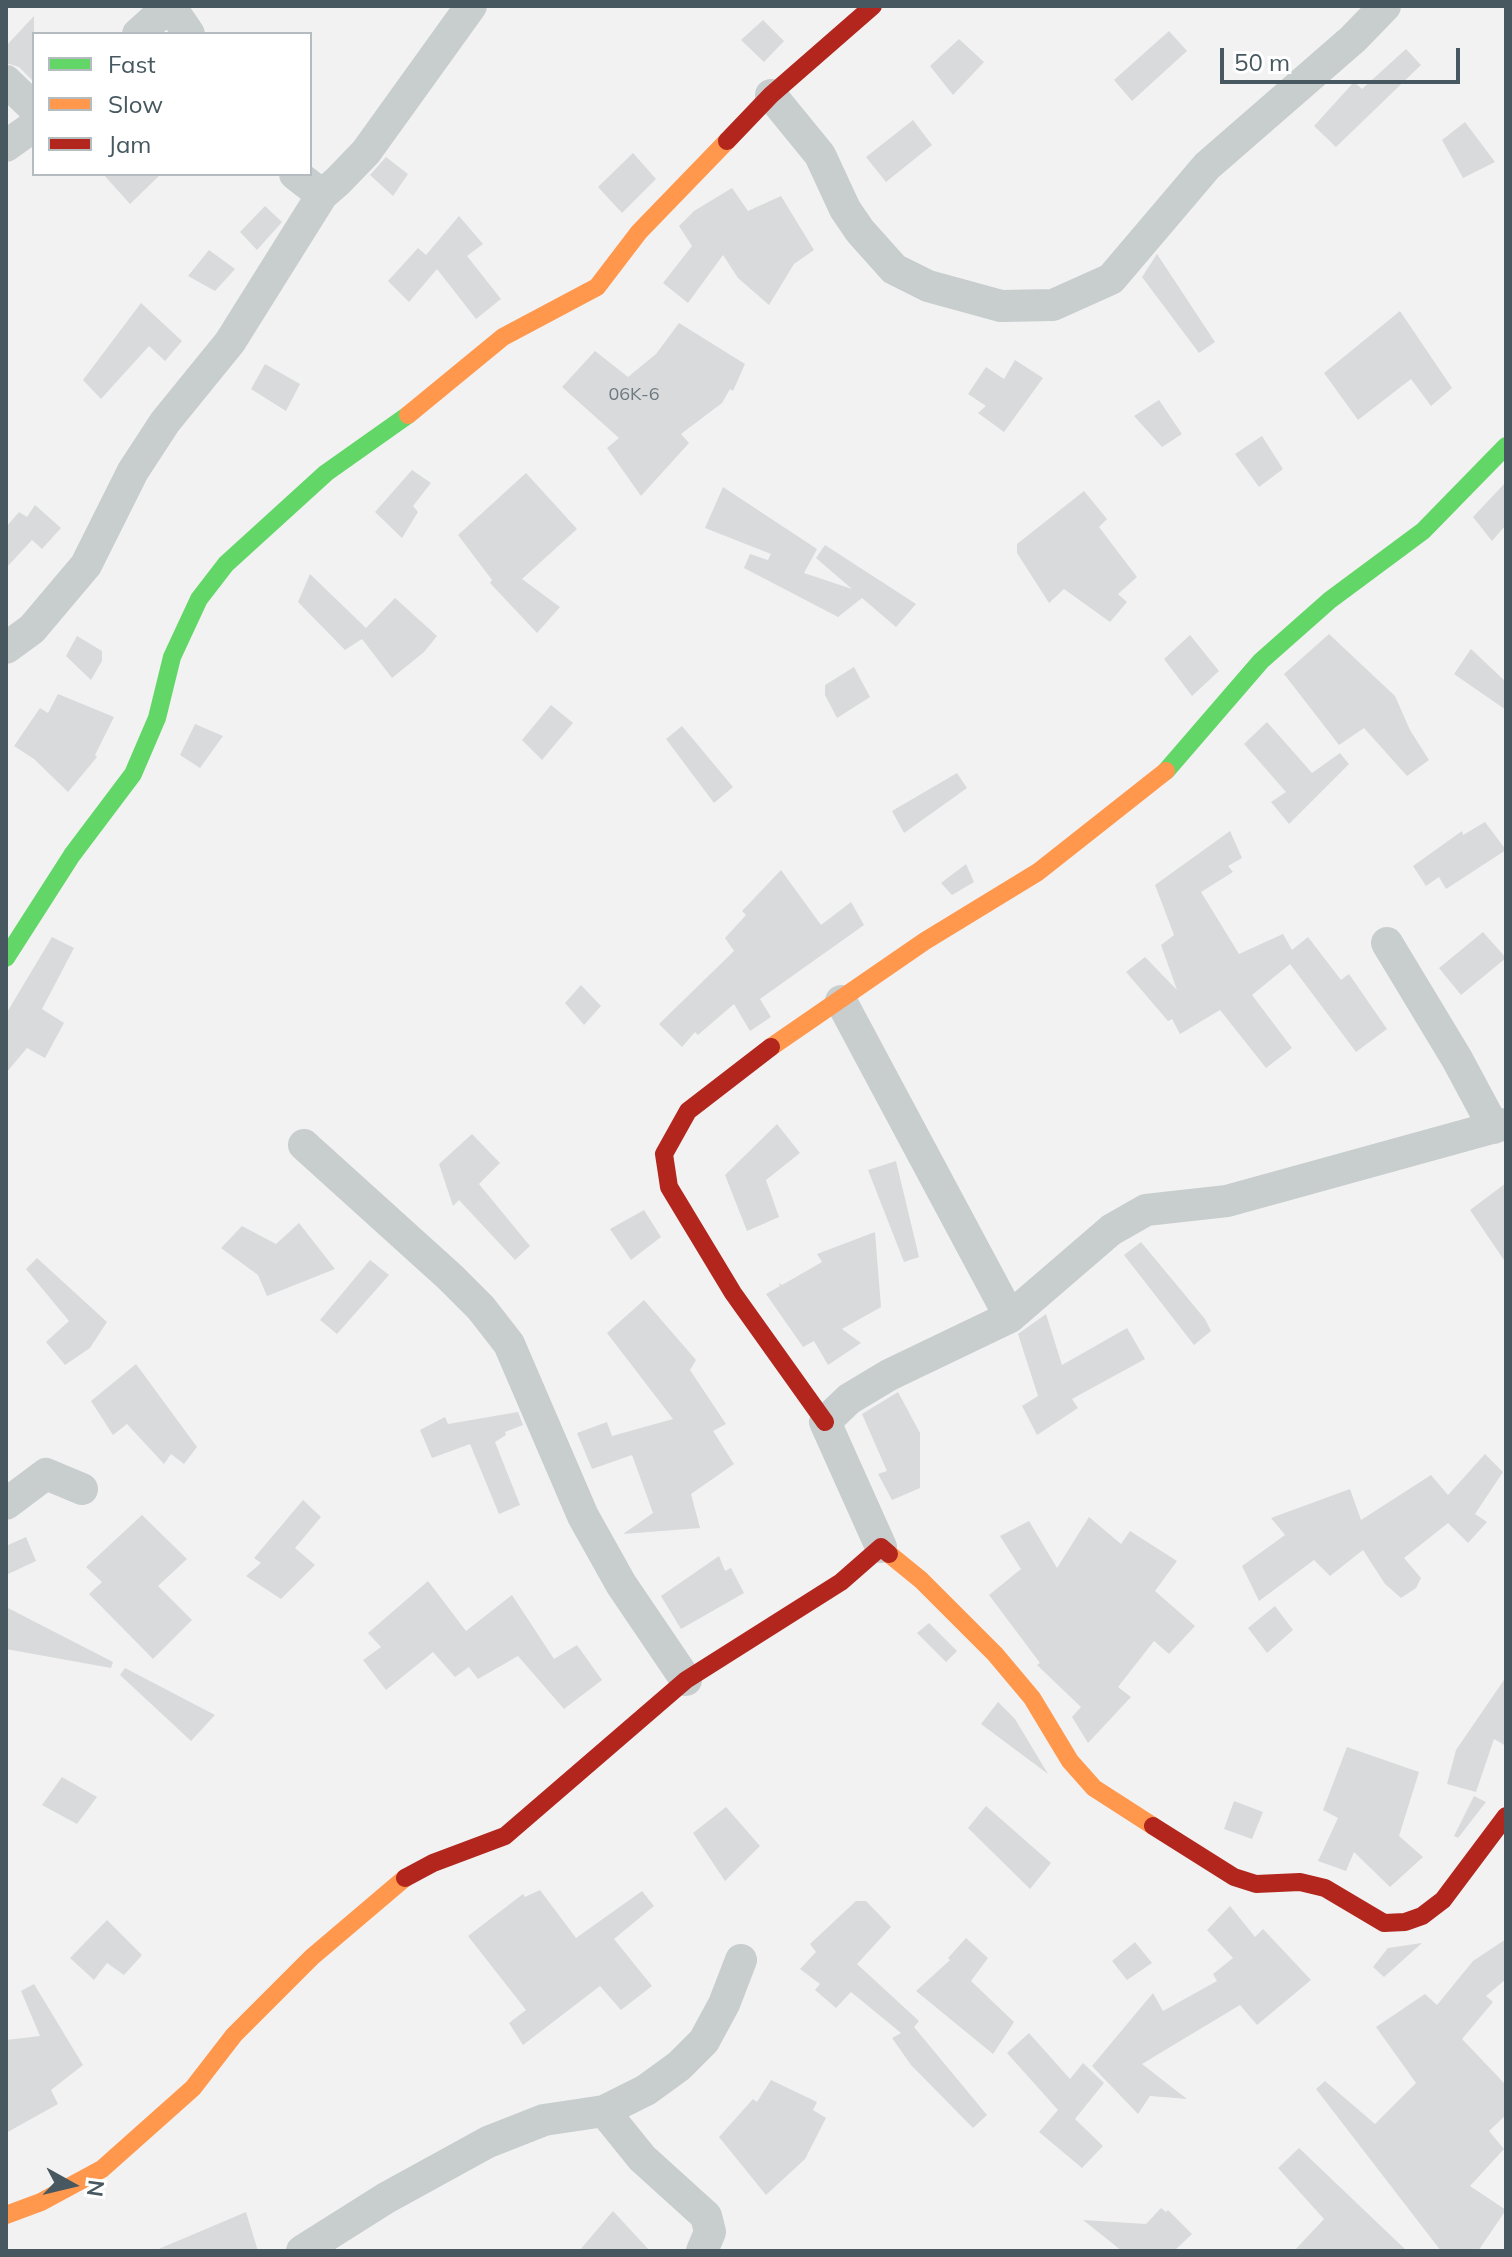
<!DOCTYPE html>
<style>
body{margin:0}
#map{position:relative;width:1512px;height:2257px;overflow:hidden;background:#f2f2f2;font-family:Mulish,sans-serif}
canvas{display:block}
.frame{position:absolute;inset:0;border:8px solid #475860;pointer-events:none}
.legend{position:absolute;left:32px;top:32px;width:280px;height:144px;box-sizing:border-box;background:#fff;border:2px solid #b5bcbf;margin:0;padding:10px 14px;list-style:none;font-size:24px;color:#475860}
.legend li{display:flex;align-items:center;gap:16px;height:40px}
.legend b{width:40px;border:2px solid #b5bcbf}
.north{position:absolute;left:32px;top:2145px;width:80px;height:80px;-webkit-text-stroke:6px #fff;paint-order:stroke;rotate:98deg;font-size:22px;font-weight:700;line-height:32px;text-align:center;color:#475860}
.north::after{content:'';display:block;margin:auto;width:28px;height:36px;background:#475860;clip-path:polygon(50% 0,100% 100%,50% 72%,0 100%)}
.scale{position:absolute;left:1220px;top:48px;width:240px;height:36px;box-sizing:border-box;border:4px solid #475860;border-top:0;padding-left:10px;font-size:24px;line-height:28px;white-space:nowrap;color:#475860;-webkit-text-stroke:6px #fff;paint-order:stroke}
</style>
<div id="map">
<canvas width="1512" height="2257"></canvas>
<div class="frame"></div>
<ul class="legend">
<li><b style="height:10px;background:#63d668"></b>Fast</li>
<li><b style="height:10px;background:#ff974d"></b>Slow</li>
<li><b style="height:10px;background:#b3261e"></b>Jam</li>
</ul>
<div class="north">N</div>
<div class="scale">50 m</div>
</div>
<script>
const c = document.querySelector('canvas').getContext('2d');
c.lineJoin = 'round';
function fill(path, color) {
  c.fillStyle = color;
  c.fill(path, 'evenodd');
}
function shape(rows) {
  const path = new Path2D();
  for (const r of rows) {
    path.moveTo(r[0], r[1]);
    for (let i = 2; i < r.length; i += 2) path.lineTo(r[i], r[i + 1]);
  }
  return path;
}
function stroke(path, color, width, dash) {
  c.strokeStyle = color;
  c.lineWidth = width;
  c.lineCap = dash ? 'butt' : 'round';
  c.setLineDash(dash || []);
  c.stroke(path);
}
function drawText(font, color, halo, rows, align = 'center') {
  c.font = font + ' Mulish,sans-serif';
  c.lineWidth = 7;
  c.setLineDash([]);
  c.textBaseline = 'middle';
  c.strokeStyle = halo;
  c.fillStyle = color;
  for (const [text, x, y, turn = 0] of rows) {
    c.save();
    c.translate(x, y);
    c.rotate((+turn || 0) * Math.PI / 180);
    c.textAlign = isNaN(turn) ? turn : align;
    if (halo) c.strokeText(text, 0, 0);
    c.fillText(text, 0, 0);
    c.restore();
  }
}
const building = shape([
 [34,16,34,82,19,67,6,63,6,46],
 [763,20,784,41,764,62,741,40],
 [1169,31,1187,51,1132,101,1114,80],
 [959,39,984,62,953,95,930,66],
 [1406,49,1421,65,1336,147,1314,126,1354,82,1362,89],
 [913,120,932,145,886,182,866,157],
 [1465,122,1495,162,1463,178,1442,140],
 [633,153,656,179,622,213,598,187],
 [386,157,408,174,393,196,370,175],
 [103,174,161,174,130,204],
 [732,188,748,211,781,196,814,250,794,264,769,305,738,278,723,255,688,303,663,283,692,246,679,226,694,211],
 [265,206,282,222,257,250,240,232],
 [459,216,483,244,467,256,501,299,476,319,437,269,409,302,388,281,418,248,426,255],
 [209,250,235,269,215,291,188,276],
 [1157,254,1215,342,1199,353,1142,277],
 [141,303,182,341,165,361,149,346,101,399,83,380],
 [1400,311,1452,388,1431,406,1411,379,1358,420,1324,373],
 [679,323,745,364,733,391,730,389,722,403,681,434,689,443,641,496,607,448,619,438,562,387,595,351,628,377,656,354],
 [1015,360,1043,378,1004,432,978,413,986,406,968,394,986,367,1004,379],
 [265,364,300,384,286,411,251,389],
 [1159,400,1182,434,1162,447,1134,416],
 [1262,436,1283,469,1259,487,1235,454],
 [412,470,431,483,413,506,418,512,402,538,375,512],
 [526,473,577,529,522,579,560,607,537,633,490,583,492,580,458,535],
 [1506,482,1506,525,1492,541,1473,517],
 [723,487,817,549,804,573,852,589,816,558,825,545,916,604,896,627,862,598,838,617,744,568,750,554,768,560,771,554,705,528],
 [1084,491,1107,519,1099,527,1137,577,1118,594,1127,602,1110,622,1064,589,1049,603,1017,553,1017,544],
 [35,505,61,528,42,549,32,540,6,568,6,527,19,512,27,517],
 [310,574,366,628,395,598,437,636,424,652,392,678,362,639,345,650,298,602],
 [1329,634,1395,696,1410,730,1429,760,1407,776,1364,728,1339,745,1284,674],
 [1190,635,1219,671,1192,696,1164,659],
 [77,636,102,651,102,661,91,680,66,656],
 [1471,649,1506,682,1506,710,1454,674],
 [854,667,870,697,837,718,825,695,825,685],
 [58,694,114,717,95,755,97,757,68,792,34,759,14,746,40,708,48,713],
 [551,705,573,723,542,760,522,740],
 [1267,722,1312,773,1340,753,1349,764,1289,824,1271,802,1286,792,1244,744],
 [195,724,223,736,200,768,180,755],
 [682,726,733,787,714,803,666,739],
 [957,773,967,788,904,833,892,811],
 [1485,822,1506,850,1446,889,1439,877,1426,886,1413,866,1462,831,1463,835],
 [1230,831,1242,858,1228,866,1233,872,1201,892,1239,954,1283,934,1292,950,1308,937,1341,980,1349,974,1387,1029,1356,1052,1290,964,1252,995,1292,1048,1266,1068,1220,1010,1180,1034,1172,1019,1168,1021,1126,972,1145,957,1177,990,1161,945,1174,935,1155,885],
 [966,864,974,882,952,895,941,883],
 [781,870,821,925,851,902,864,925,760,999,771,1017,750,1031,734,1004,698,1035,695,1032,682,1047,659,1024,734,951,725,938,746,915,742,911],
 [1483,932,1506,958,1461,995,1439,968],
 [52,937,74,948,42,1009,64,1023,45,1058,27,1048,6,1073,6,1014],
 [581,985,601,1006,584,1025,565,1003],
 [777,1124,800,1153,766,1180,779,1217,747,1231,725,1175],
 [472,1134,500,1163,479,1184,530,1246,515,1260,459,1200,453,1206,439,1164],
 [896,1161,919,1257,904,1262,868,1170],
 [1506,1183,1506,1263,1470,1210],
 [644,1210,661,1237,631,1260,610,1229],
 [299,1223,335,1269,267,1296,258,1275,221,1248,242,1226,276,1244],
 [875,1232,881,1307,842,1329,861,1343,828,1365,814,1341,803,1347,766,1294,780,1286,779,1283,782,1285,822,1262,817,1254],
 [1141,1242,1205,1319,1211,1331,1194,1345,1124,1255],
 [37,1258,107,1322,90,1348,65,1365,46,1342,69,1321,26,1269],
 [370,1260,389,1275,337,1334,320,1320],
 [644,1300,696,1360,690,1370,726,1424,713,1431,734,1464,691,1494,700,1528,623,1534,653,1513,632,1455,592,1469,577,1433,607,1422,612,1436,673,1419,607,1333],
 [1046,1314,1062,1365,1127,1328,1145,1359,1072,1399,1078,1408,1037,1435,1022,1406,1038,1396,1018,1334],
 [136,1364,197,1447,184,1464,171,1454,164,1464,127,1424,113,1435,91,1401],
 [898,1392,920,1433,920,1488,892,1500,878,1474,887,1471,862,1414],
 [518,1412,523,1425,505,1432,506,1435,495,1442,520,1505,499,1514,470,1444,432,1458,420,1430,445,1417,448,1424],
 [1485,1454,1503,1472,1475,1514,1487,1522,1468,1543,1448,1523,1404,1558,1421,1578,1416,1588,1401,1598,1385,1584,1363,1550,1330,1576,1314,1560,1259,1601,1242,1566,1285,1535,1271,1518,1350,1489,1361,1520,1431,1475,1448,1495],
 [303,1500,321,1517,295,1548,315,1565,281,1599,246,1576,261,1563,254,1558],
 [142,1515,187,1559,158,1586,192,1620,153,1659,89,1594,102,1582,86,1567],
 [1089,1517,1121,1544,1130,1531,1177,1561,1155,1591,1195,1626,1169,1654,1154,1641,1118,1687,1131,1697,1088,1743,1072,1717,1081,1707,1037,1665,1040,1663,989,1595,1021,1569,1000,1536,1029,1521,1057,1568],
 [26,1537,36,1561,6,1575,6,1546],
 [719,1556,725,1571,731,1568,744,1593,681,1629,661,1596],
 [428,1581,466,1631,512,1595,554,1659,577,1645,602,1680,564,1709,518,1656,478,1679,469,1667,455,1677,433,1652,386,1690,363,1660,381,1647,368,1633],
 [1275,1606,1293,1630,1267,1653,1248,1628],
 [6,1607,113,1662,111,1668,6,1649],
 [929,1623,957,1651,946,1662,917,1633],
 [125,1668,215,1715,191,1741,120,1675],
 [1506,1677,1506,1746,1494,1739,1476,1792,1447,1784,1456,1750],
 [998,1702,1015,1719,1048,1774,981,1724],
 [1347,1747,1419,1772,1399,1836,1423,1857,1390,1887,1354,1852,1346,1871,1318,1861,1338,1818,1323,1810],
 [62,1777,97,1797,77,1824,42,1805],
 [1474,1796,1486,1802,1458,1838,1454,1836],
 [1234,1801,1263,1812,1252,1839,1224,1829],
 [986,1806,1051,1863,1030,1889,968,1828],
 [726,1807,760,1846,725,1881,693,1833],
 [540,1890,576,1938,642,1891,654,1906,614,1939,652,1986,621,2010,600,1986,523,2045,509,2023,526,2010,468,1936,523,1894,525,1897],
 [856,1901,866,1901,891,1927,857,1964,919,2021,914,2027,987,2115,973,2128,911,2065,892,2038,901,2033,851,1992,836,2008,815,1990,820,1984,800,1969,816,1952,810,1944],
 [1230,1906,1255,1937,1263,1929,1311,1980,1257,2025,1240,2005,1142,2064,1187,2099,1150,2096,1138,2114,1092,2066,1153,1993,1163,2011,1217,1981,1213,1974,1233,1958,1207,1930],
 [107,1920,142,1955,124,1975,107,1963,94,1980,70,1958],
 [966,1938,988,1958,971,1981,1014,2022,993,2054,916,1991,950,1960,948,1958],
 [1506,1939,1506,1979,1486,1996,1493,2002,1462,2039,1506,2085,1506,2115,1489,2131,1504,2149,1470,2186,1506,2210,1478,2251,1441,2251,1316,2089,1325,2081,1375,2124,1416,2083,1376,2027,1425,1994,1437,2005,1473,1961],
 [1135,1942,1152,1963,1127,1980,1112,1961],
 [1422,1943,1384,1977,1373,1967,1388,1948],
 [34,1984,83,2065,51,2090,58,2104,6,2133,6,2040,40,2036,21,1991],
 [1029,2033,1070,2079,1083,2063,1104,2083,1075,2119,1103,2146,1082,2168,1039,2132,1058,2110,1007,2053],
 [771,2080,817,2102,813,2110,826,2118,805,2159,766,2195,719,2137,753,2099,757,2102],
 [1299,2148,1407,2251,1294,2251,1324,2219,1278,2168],
 [1161,2208,1166,2212,1168,2210,1192,2234,1174,2251,1122,2251,1083,2220,1146,2224],
 [613,2211,650,2251,579,2251],
 [246,2212,258,2251,154,2251]
]);
const street = shape([
 [170,6,189,34],
 [138,34,169,6],
 [6,81,34,108],
 [771,95,820,155,845,209,860,231,894,269,928,286,1001,306,1053,305,1111,279,1207,166,1353,39,1385,6],
 [6,146,34,126],
 [295,174,322,195,338,181,366,152,471,6],
 [6,648,32,629,86,565,133,471,165,422,230,342,322,195],
 [1387,943,1457,1059,1494,1128],
 [841,1001,1010,1317],
 [304,1145,450,1277,481,1308,509,1344,583,1516,621,1584,686,1680],
 [6,1504,46,1474,82,1489],
 [881,1547,825,1422,849,1399,889,1375,1010,1317,1111,1230,1146,1210,1227,1201,1506,1124],
 [604,2111,642,2158,706,2216,710,2232,702,2251],
 [302,2251,386,2198,488,2142,544,2120,604,2111,646,2090,679,2066,704,2041,724,2004,741,1960]
]);
const fast = shape([
 [1166,771,1261,661,1330,600,1423,531,1506,446],
 [6,958,72,855,133,774,157,718,172,657,199,599,226,564,326,473,408,415]
]);
const slow = shape([
 [408,415,503,337,597,287,639,232,727,141],
 [771,1047,925,941,1038,872,1166,771],
 [889,1554,921,1580,995,1654,1032,1698,1070,1761,1094,1788,1153,1826],
 [6,2215,41,2202,102,2169,193,2088,234,2035,312,1957,405,1878]
]);
const jam = shape([
 [727,141,771,95,873,6],
 [771,1047,688,1111,664,1154,669,1187,733,1293,825,1422],
 [1153,1826,1234,1877,1256,1884,1300,1882,1325,1888,1384,1923,1405,1922,1422,1916,1443,1900,1506,1816],
 [405,1878,433,1863,505,1836,686,1680,841,1582,881,1547,889,1554]
]);
const numberNames = [
 ["06K-6",634,395]
];
fill(building, '#d9dadb');
stroke(street, '#c8cdce', 32);
stroke(fast, '#63d668', 18);
stroke(slow, '#ff974d', 18);
stroke(jam, '#b3261e', 18);
drawText('18px', '#6c7980', null, numberNames);
</script>
